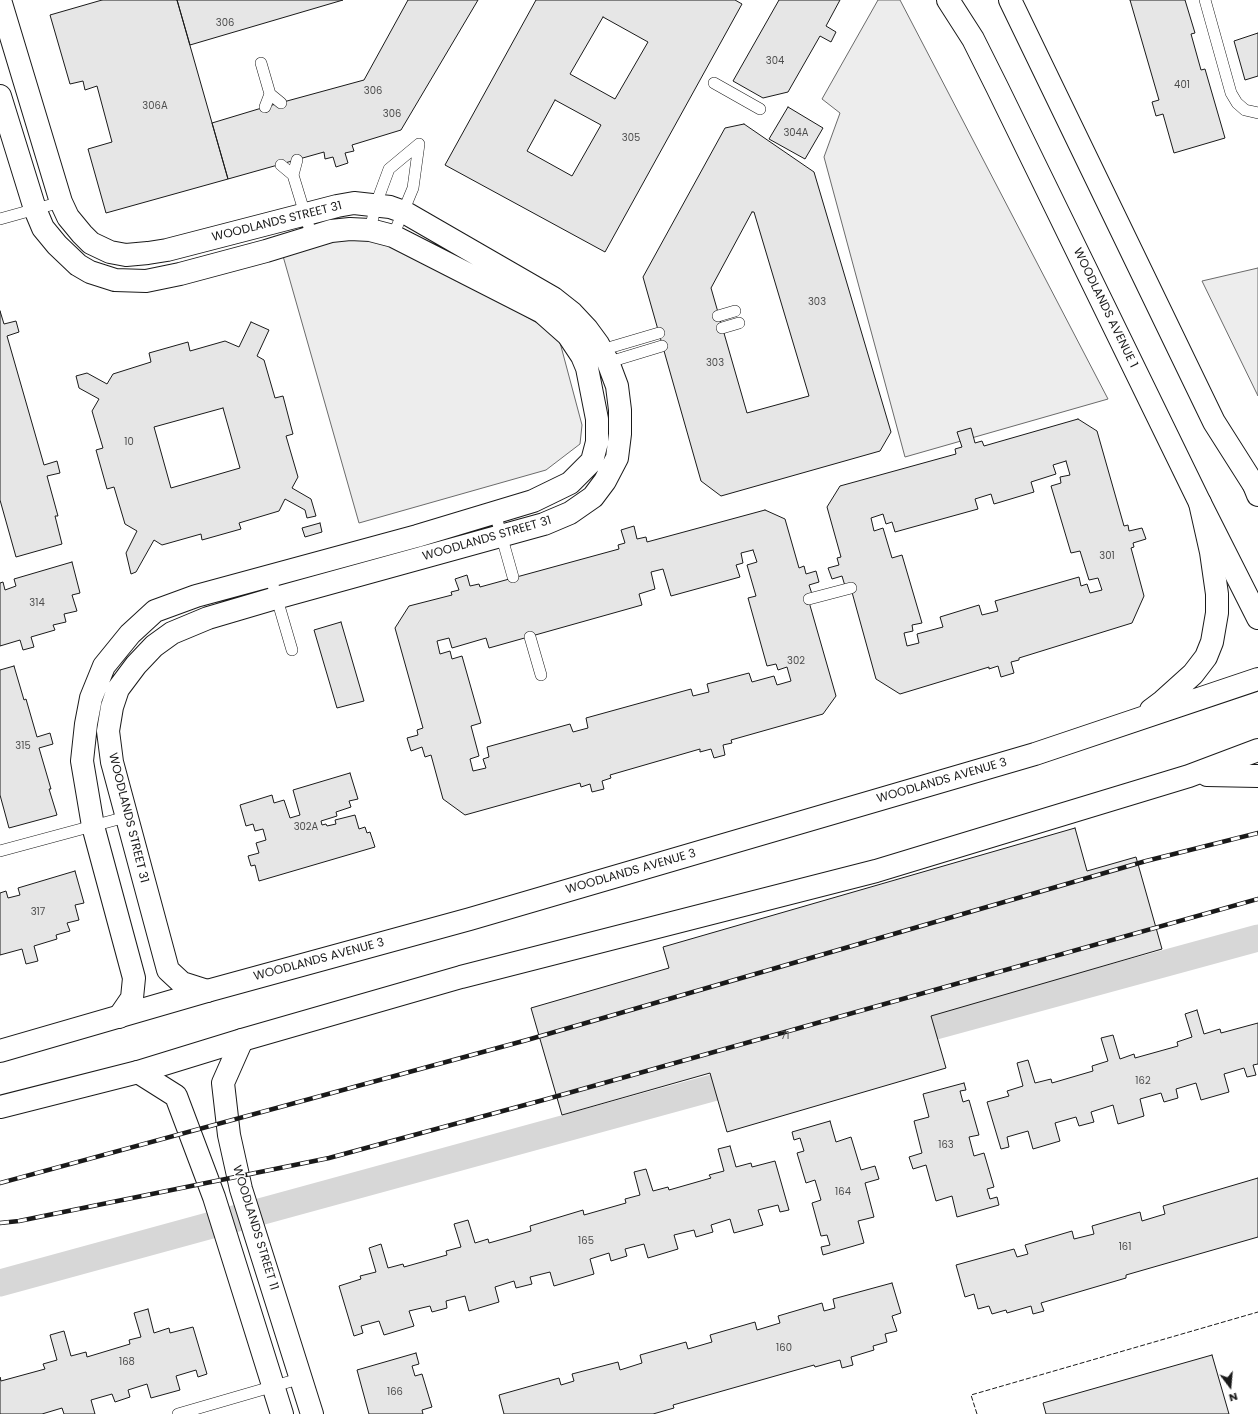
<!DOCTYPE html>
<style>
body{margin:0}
#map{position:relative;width:1258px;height:1414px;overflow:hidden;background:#fff;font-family:Poppins,sans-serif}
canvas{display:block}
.north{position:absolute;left:1210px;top:1366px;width:40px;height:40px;-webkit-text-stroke:3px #fff;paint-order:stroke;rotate:164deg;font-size:11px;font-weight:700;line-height:16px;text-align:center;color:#1a1a1a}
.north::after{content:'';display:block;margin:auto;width:14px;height:18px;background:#1a1a1a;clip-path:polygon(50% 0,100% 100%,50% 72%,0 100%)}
</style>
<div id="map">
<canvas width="1258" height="1414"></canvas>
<div class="north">N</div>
</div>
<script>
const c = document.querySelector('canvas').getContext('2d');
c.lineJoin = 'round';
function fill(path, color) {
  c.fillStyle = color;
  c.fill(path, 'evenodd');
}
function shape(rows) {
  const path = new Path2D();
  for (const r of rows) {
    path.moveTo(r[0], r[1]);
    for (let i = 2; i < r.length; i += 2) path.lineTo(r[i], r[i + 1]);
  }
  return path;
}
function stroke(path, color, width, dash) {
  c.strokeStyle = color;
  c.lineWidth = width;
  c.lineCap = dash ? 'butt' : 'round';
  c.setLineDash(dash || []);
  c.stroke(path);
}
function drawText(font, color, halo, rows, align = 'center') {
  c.font = font + ' Poppins,sans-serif';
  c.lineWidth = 3;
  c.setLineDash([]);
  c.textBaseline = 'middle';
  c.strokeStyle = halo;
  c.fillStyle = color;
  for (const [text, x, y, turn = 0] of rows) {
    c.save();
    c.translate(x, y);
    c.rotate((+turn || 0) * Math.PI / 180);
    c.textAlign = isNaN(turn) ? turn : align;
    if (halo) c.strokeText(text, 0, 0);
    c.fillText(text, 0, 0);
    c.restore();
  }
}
const built = shape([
 [878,0,900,0,1108,399,905,457,824,157,840,113,822,99,878,0],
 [347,238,397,242,558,335,582,425,580,444,546,470,359,523,283,256,347,238],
 [1258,268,1258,396,1202,281,1258,268]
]);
const canal = shape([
 [899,1036,1258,938],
 [0,1283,749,1078]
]);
const building = shape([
 [102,0,177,0,228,179,106,213,88,149,112,142,97,86,85,90,83,81,70,84,50,15,102,0],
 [177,0,343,0,190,45,177,0],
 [408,0,478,0,401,130,352,145,354,151,345,153,348,163,336,167,333,157,325,159,324,152,228,179,212,123,265,107,364,80,408,0],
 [536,0,735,0,742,4,605,252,445,165,536,0],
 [603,17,648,42,615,99,570,74,603,17],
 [555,100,601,125,572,176,527,151,555,100],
 [779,0,840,0,826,26,836,32,831,42,820,36,788,92,763,98,733,81,779,0],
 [1130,0,1185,0,1195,33,1191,34,1201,70,1205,69,1225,138,1174,153,1163,114,1156,116,1152,102,1159,100,1130,0],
 [1258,33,1258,76,1245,80,1234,41,1258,33],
 [788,107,823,128,805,159,769,139,788,107],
 [744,124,814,172,891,432,880,451,721,496,701,481,643,277,725,128,744,124],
 [752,212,754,212,809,396,747,413,711,288,752,212],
 [0,311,4,324,16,321,19,332,7,336,44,465,57,461,60,473,47,476,58,516,55,516,62,544,16,557,0,500,0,311],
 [251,322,269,330,257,356,264,360,275,398,283,396,293,434,286,436,298,477,292,488,311,499,316,516,307,518,305,510,285,499,279,511,239,523,241,529,202,540,201,534,162,545,154,540,136,572,131,574,126,553,137,531,125,524,114,487,107,489,96,450,103,448,92,411,99,399,79,388,76,376,87,373,107,384,113,374,151,362,149,353,188,342,190,351,225,341,239,347,251,322],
 [223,408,240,468,171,488,154,427,223,408],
 [1078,419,1097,431,1124,526,1128,525,1129,531,1142,528,1146,539,1133,543,1134,547,1131,548,1144,596,1132,623,1019,658,1019,660,1011,662,1014,673,1001,677,998,666,989,669,989,667,900,694,876,679,850,585,845,586,842,576,832,579,828,568,839,565,837,558,841,557,827,507,840,486,956,454,955,449,962,447,957,432,971,428,975,443,982,441,984,446,1078,419],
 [1066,461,1070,475,1060,477,1061,483,1051,486,1071,553,1080,551,1089,580,1098,578,1102,590,1090,593,1087,584,1081,586,1079,577,995,601,998,611,982,615,979,605,940,617,943,627,917,634,919,643,907,646,904,633,913,631,912,625,922,623,902,555,892,558,883,528,874,531,871,518,883,514,886,524,892,522,895,532,978,509,975,499,991,494,994,504,1034,492,1031,482,1056,474,1053,465,1066,461],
 [765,510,785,519,799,568,804,566,806,574,816,571,819,582,809,585,812,594,807,595,836,696,823,714,731,740,732,743,723,745,725,755,714,758,711,749,700,752,700,749,610,775,611,778,602,781,604,789,592,792,590,784,581,787,580,783,465,815,443,799,431,755,425,757,422,747,411,751,407,738,418,735,417,730,423,728,395,628,409,606,452,595,451,592,459,590,455,579,467,575,470,586,479,584,480,587,619,549,618,545,625,543,621,530,634,526,637,539,646,537,647,542,765,510],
 [753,550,757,562,747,565,756,596,748,598,767,666,776,664,778,670,787,667,791,681,777,685,774,676,752,682,749,673,707,684,709,692,693,696,691,689,586,718,588,728,573,732,570,724,487,747,489,757,483,759,486,768,473,771,470,759,479,756,471,726,481,723,462,656,452,659,450,651,440,654,437,641,449,638,452,648,486,638,489,648,642,605,639,594,655,589,651,572,663,569,671,596,740,577,736,565,743,563,741,553,753,550],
 [320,523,322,532,305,537,302,528,320,523],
 [72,562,80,593,72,595,77,611,64,614,66,622,53,625,55,630,31,637,34,647,23,650,20,640,0,646,0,583,3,582,5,590,16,586,14,579,72,562],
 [341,622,364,701,337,708,314,630,341,622],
 [14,666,24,700,26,699,37,737,50,733,53,744,39,748,51,789,49,789,57,815,9,828,0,795,0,670,14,666],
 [350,773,358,799,349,801,351,807,336,812,337,816,321,821,322,825,326,824,327,826,336,824,335,820,355,815,359,829,365,827,367,833,370,832,375,847,259,881,255,865,251,866,248,856,259,853,256,843,266,840,263,829,255,831,253,824,246,826,240,805,272,795,274,803,284,800,290,818,300,815,293,790,350,773],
 [1075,828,1087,871,1136,857,1162,949,931,1016,946,1068,727,1132,710,1073,562,1115,531,1008,669,968,663,947,1075,828],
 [75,871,84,903,75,905,79,920,67,923,70,931,56,935,57,939,34,946,38,961,26,964,22,949,0,955,0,893,6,891,8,898,20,895,18,888,75,871],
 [1197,1010,1204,1034,1220,1029,1221,1033,1258,1023,1258,1064,1253,1065,1256,1075,1247,1077,1244,1068,1224,1074,1229,1092,1201,1100,1196,1083,1176,1089,1178,1098,1164,1102,1161,1093,1140,1099,1144,1116,1118,1124,1113,1105,1091,1112,1094,1122,1079,1126,1076,1117,1055,1123,1060,1141,1033,1149,1028,1131,1007,1137,1009,1147,1001,1149,987,1102,1009,1096,1007,1091,1023,1086,1017,1063,1028,1060,1035,1083,1051,1079,1052,1083,1093,1071,1092,1066,1108,1061,1101,1038,1113,1035,1120,1059,1134,1054,1135,1058,1178,1046,1177,1042,1192,1037,1185,1014,1197,1010],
 [964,1083,966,1090,960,1091,963,1102,969,1100,979,1135,969,1137,974,1156,984,1153,994,1187,987,1189,990,1199,997,1197,999,1205,957,1217,952,1196,936,1201,926,1165,913,1169,909,1157,922,1153,914,1121,929,1117,923,1094,964,1083],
 [830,1121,836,1142,851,1137,861,1170,875,1166,879,1179,865,1183,874,1217,858,1221,864,1243,823,1255,821,1247,830,1245,827,1235,821,1236,812,1203,821,1200,815,1180,806,1183,797,1153,804,1151,800,1138,794,1140,792,1132,830,1121],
 [730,1146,736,1167,751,1163,752,1167,775,1161,789,1210,780,1212,778,1205,758,1210,763,1225,734,1233,730,1219,711,1225,713,1232,696,1237,694,1230,674,1235,678,1249,648,1258,644,1244,625,1249,627,1256,611,1261,609,1253,590,1259,594,1274,554,1286,550,1272,530,1277,532,1284,516,1288,514,1281,495,1287,499,1302,469,1311,465,1296,446,1301,447,1308,432,1312,430,1306,409,1311,414,1326,384,1335,379,1321,361,1326,363,1333,354,1336,339,1286,361,1279,360,1276,376,1272,369,1248,381,1244,388,1268,403,1264,404,1267,447,1255,446,1251,461,1247,454,1224,468,1220,475,1243,488,1239,489,1243,531,1231,530,1226,583,1210,584,1215,626,1203,625,1199,640,1195,634,1172,646,1169,653,1191,668,1187,669,1190,711,1178,709,1175,724,1171,718,1149,730,1146],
 [1258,1178,1258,1237,1126,1275,1126,1278,1041,1303,1044,1311,1033,1314,1031,1306,1007,1313,1006,1310,992,1314,989,1306,978,1309,974,1294,965,1297,956,1265,1014,1249,1017,1257,1028,1254,1025,1245,1072,1231,1074,1239,1094,1234,1092,1226,1140,1212,1142,1221,1165,1214,1163,1206,1258,1178],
 [892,1283,901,1313,892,1316,897,1331,885,1334,887,1342,873,1346,874,1350,851,1357,853,1365,842,1368,840,1360,815,1367,814,1365,673,1405,674,1408,653,1414,504,1414,499,1395,559,1378,561,1385,574,1381,572,1374,618,1362,620,1370,642,1363,640,1355,686,1342,688,1349,712,1342,710,1335,755,1322,757,1330,780,1323,778,1316,822,1303,824,1311,835,1308,833,1299,892,1283],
 [148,1309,154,1333,169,1328,170,1333,193,1327,207,1374,198,1377,196,1370,176,1376,180,1390,151,1398,147,1384,128,1390,130,1397,115,1402,112,1394,91,1400,95,1414,64,1414,62,1408,42,1414,0,1414,0,1377,1,1381,45,1369,43,1364,57,1360,50,1335,64,1331,71,1356,86,1352,87,1357,130,1344,129,1340,141,1337,134,1313,148,1309],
 [416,1353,419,1364,412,1366,415,1376,422,1374,432,1407,422,1410,423,1414,369,1414,357,1370,416,1353],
 [1212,1355,1229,1414,1046,1414,1043,1403,1212,1355]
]);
const lane = shape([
 [1205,0,1231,93,1237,103,1245,110,1258,113],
 [261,63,270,94,281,103],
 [714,83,760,109],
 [265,107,270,94],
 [281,165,293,175,312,237],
 [293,175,297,160],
 [0,219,61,202],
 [370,230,376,204,389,169,419,144],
 [393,236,413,188,419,144],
 [718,316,735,311],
 [722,328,739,323],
 [598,351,659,333],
 [606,363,662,346],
 [495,513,513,577],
 [270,575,292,650],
 [809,599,851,588],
 [530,637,541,675],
 [0,851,126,817],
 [178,1414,302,1378]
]);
const street = shape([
 [0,0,61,202,68,217,82,234,91,243,110,252,126,255,148,253,167,250,337,206,354,203,390,207,404,212,553,298,572,313,587,329,598,344,608,362,617,386,620,410,620,434,617,458,605,481,593,497,570,513,544,524,276,598,208,618,172,633,154,646,136,665,118,689,112,707,108,731,112,762,168,970,182,983,207,991],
 [0,96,35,209,43,228,57,245,78,265,90,272,115,280,146,281,180,274,266,251,331,231,350,229,370,230,393,236,542,312,568,335,582,356,587,368,597,419,597,442,592,461,570,483,533,501,417,536,196,596,155,611,130,634,104,666,91,698,86,724,82,761,93,826,134,978,132,998,119,1017],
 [242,1040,223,1083,229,1135,241,1189,312,1414],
 [138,1072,176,1096,214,1197,282,1414]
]);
const secondary = shape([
 [948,0,973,39,997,87,1200,503,1258,618],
 [1010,0,1214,422,1254,485,1258,495]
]);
const primary = shape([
 [1254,485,1258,491],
 [1151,710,1163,701,1193,674,1206,657,1212,642,1217,613,1217,594,1211,552,1200,503],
 [1207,775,1258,776],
 [0,1051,207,991,470,919,1035,754,1258,679],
 [0,1107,138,1072,242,1040,461,977,876,871,1189,776,1258,750]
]);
const rail = shape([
 [0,1183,527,1040,1146,861,1258,833],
 [0,1223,19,1221,329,1158,547,1099,1258,899]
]);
const fence = shape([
 [977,1414,971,1395,1258,1312]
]);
const numberNames = [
 ["306",225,23],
 ["304",775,61],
 ["401",1182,85],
 ["306",373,91],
 ["306A",155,106],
 ["306",392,114],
 ["304A",796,133],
 ["305",631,138],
 ["303",817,302],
 ["303",715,363],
 ["10",129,442],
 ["301",1107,556],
 ["314",37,603],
 ["302",796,661],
 ["315",23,746],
 ["302A",306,827],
 ["317",38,912],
 ["71",785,1036],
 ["162",1143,1081],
 ["163",946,1145],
 ["164",843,1192],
 ["165",586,1241],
 ["161",1125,1247],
 ["160",784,1348],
 ["168",127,1362],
 ["166",395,1392]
];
const streetNames = [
 ["WOODLANDS STREET 31",277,222,-14],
 ["WOODLANDS AVENUE 1",1105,308,64],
 ["WOODLANDS STREET 31",487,539,-16],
 ["WOODLANDS AVENUE 3",942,781,-16],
 ["WOODLANDS STREET 31",128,818,76],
 ["WOODLANDS AVENUE 3",631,872,-16],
 ["WOODLANDS AVENUE 3",319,960,-15],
 ["WOODLANDS STREET 11",255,1228,73]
];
fill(built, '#ededed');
stroke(built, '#6a6a6a', 1);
stroke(canal, '#d7d7d7', 27);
fill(building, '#e6e6e6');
stroke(building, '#1a1a1a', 1);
stroke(lane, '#1a1a1a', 12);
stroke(street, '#1a1a1a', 24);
stroke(secondary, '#1a1a1a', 24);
stroke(primary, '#1a1a1a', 24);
stroke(lane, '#fff', 11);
stroke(street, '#fff', 22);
stroke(secondary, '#fff', 22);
stroke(primary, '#fff', 22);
stroke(rail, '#1a1a1a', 4.5);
stroke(rail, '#fff', 3, [9]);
stroke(fence, '#1a1a1a', 1, [5, 2]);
drawText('10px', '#4d4d4d', null, numberNames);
drawText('12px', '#1a1a1a', '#fff', streetNames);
</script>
